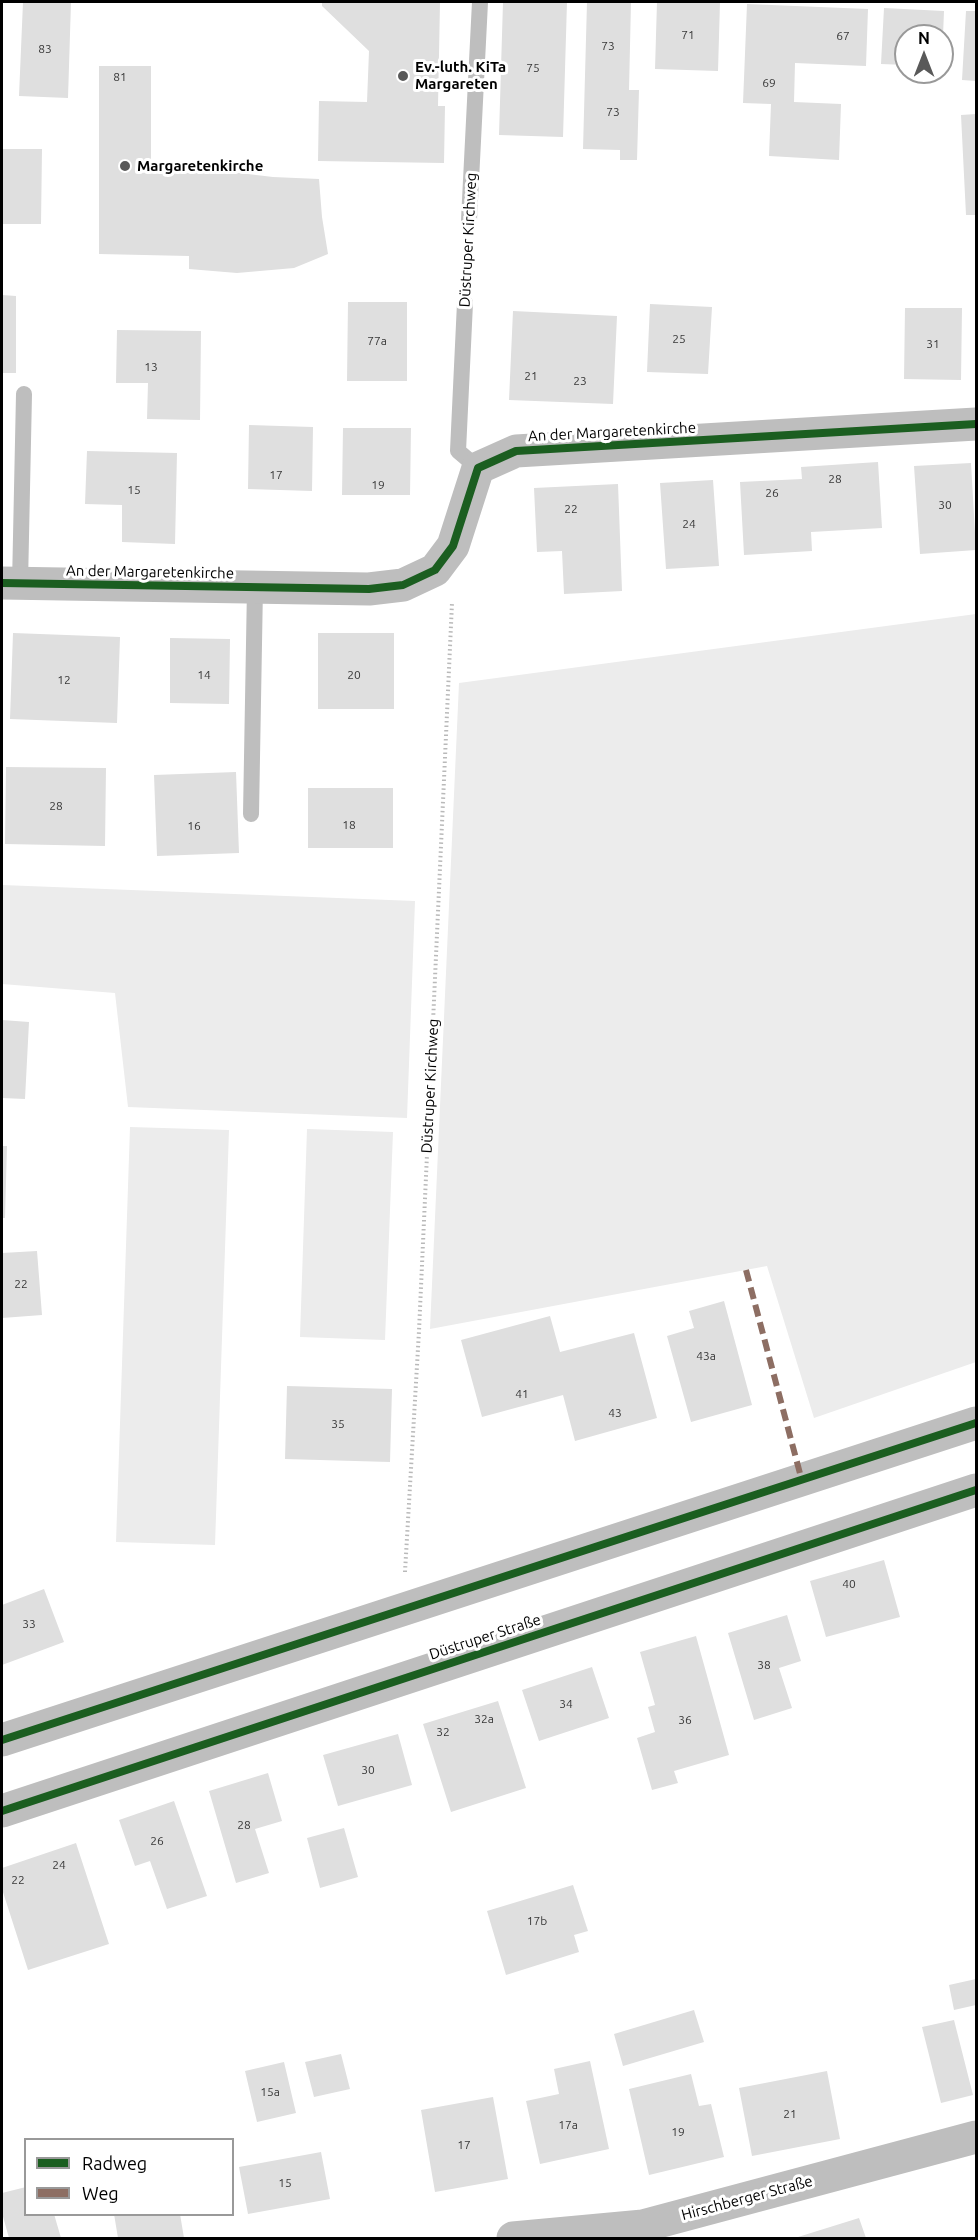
<!DOCTYPE html>
<meta charset="utf-8">
<style>
body{margin:0}
#map{position:relative;width:978px;height:2240px;overflow:hidden;background:#fff;font-family:Ubuntu,sans-serif}
canvas{display:block}
.frame{position:absolute;inset:0;border:3px solid #000;pointer-events:none}
.legend{position:absolute;left:24px;top:2138px;width:210px;height:78px;box-sizing:border-box;background:#fff;border:2px solid #999;margin:0;padding:8px 10px;list-style:none;font-size:18px;color:#000}
.legend li{display:flex;align-items:center;gap:12px;height:30px}
.legend b{width:30px;border:2px solid #999}
.north{position:absolute;left:894px;top:24px;width:60px;height:60px;box-sizing:border-box;background:#fff;border:2px solid #999;border-radius:50%;rotate:0deg;font-size:16px;font-weight:700;line-height:24px;text-align:center;color:#000}
.north::after{content:'';display:block;margin:auto;width:21px;height:27px;background:#595959;clip-path:polygon(50% 0,100% 100%,50% 72%,0 100%)}
</style>
<div id="map">
<canvas width="978" height="2240"></canvas>
<div class="frame"></div>
<ul class="legend">
<li><b style="height:8px;background:#1b5e20"></b>Radweg</li>
<li><b style="height:8px;background:#8d6e63"></b>Weg</li>
</ul>
<div class="north">N</div>
</div>
<script>
const c = document.querySelector('canvas').getContext('2d');
c.lineJoin = 'round';
function fill(path, color) {
  c.fillStyle = color;
  c.fill(path, 'evenodd');
}
function shape(rows) {
  const path = new Path2D();
  for (const r of rows) {
    path.moveTo(r[0], r[1]);
    for (let i = 2; i < r.length; i += 2) path.lineTo(r[i], r[i + 1]);
  }
  return path;
}
function stroke(path, color, width, dash) {
  c.strokeStyle = color;
  c.lineWidth = width;
  c.lineCap = dash ? 'butt' : 'round';
  c.setLineDash(dash || []);
  c.stroke(path);
}
function drawText(font, color, halo, rows, align = 'center') {
  c.font = font + ' Ubuntu,sans-serif';
  c.lineWidth = 6;
  c.setLineDash([]);
  c.textBaseline = 'middle';
  c.strokeStyle = halo;
  c.fillStyle = color;
  for (const [text, x, y, turn = 0] of rows) {
    c.save();
    c.translate(x, y);
    c.rotate((+turn || 0) * Math.PI / 180);
    c.textAlign = isNaN(turn) ? turn : align;
    if (halo) c.strokeText(text, 0, 0);
    c.fillText(text, 0, 0);
    c.restore();
  }
}
const green = shape([
 [976,614,976,1362,814,1418,767,1266,430,1329,459,683],
 [2,885,415,901,407,1118,128,1107,115,993,2,984],
 [130,1127,229,1130,215,1545,116,1542],
 [307,1129,393,1132,385,1340,300,1337]
]);
const building = shape([
 [23,2,71,2,68,98,19,96],
 [322,2,440,2,438,106,445,106,444,163,318,161,319,101,367,102,369,51,322,6],
 [503,2,567,2,563,137,499,135],
 [587,2,631,2,629,90,639,90,637,160,620,160,620,150,583,149],
 [657,2,720,2,718,71,655,69],
 [747,4,868,9,866,66,795,63,794,102,841,104,839,160,769,156,771,104,743,103],
 [884,8,944,11,943,36,906,36,906,65,881,64],
 [966,11,976,11,976,81,962,80],
 [99,66,151,66,151,171,190,173,190,161,214,170,273,177,319,179,322,217,328,254,294,268,237,273,189,269,189,256,99,254],
 [976,114,976,215,966,215,961,115],
 [2,149,42,149,41,224,2,224],
 [2,295,16,296,16,373,2,373],
 [348,302,407,302,407,381,347,381],
 [650,304,712,307,708,374,647,372],
 [905,308,962,308,961,380,904,379],
 [513,311,617,316,613,404,509,400],
 [117,330,201,331,200,420,147,419,148,383,116,383],
 [249,425,313,427,312,491,248,489],
 [343,428,411,428,410,495,342,495],
 [87,451,177,453,175,544,122,542,122,505,85,504],
 [878,462,882,528,811,532,812,551,744,555,740,482,802,479,801,467],
 [971,463,976,550,920,554,914,466],
 [713,480,719,566,666,569,660,483],
 [618,484,622,591,564,594,562,551,537,552,534,488],
 [13,633,120,637,117,723,10,719],
 [318,633,394,633,394,709,318,709],
 [170,638,230,639,229,704,170,703],
 [6,767,106,768,105,846,5,844],
 [236,772,239,853,157,856,154,775],
 [308,788,393,788,393,848,308,848],
 [2,1020,29,1022,25,1099,2,1098],
 [2,1146,7,1146,5,1218,2,1218],
 [37,1251,42,1315,2,1318,2,1253],
 [724,1301,752,1405,691,1422,667,1336,694,1328,689,1311],
 [550,1316,560,1352,634,1333,657,1418,575,1441,563,1395,482,1417,461,1340],
 [287,1386,392,1389,390,1462,285,1459],
 [884,1560,900,1617,826,1637,810,1581],
 [44,1589,64,1642,2,1665,2,1605],
 [787,1615,801,1661,779,1668,792,1708,754,1720,728,1633],
 [696,1636,729,1755,674,1771,678,1783,652,1790,637,1738,655,1732,648,1707,655,1705,640,1652],
 [592,1667,609,1718,539,1741,522,1690],
 [498,1701,526,1788,451,1812,423,1724],
 [398,1734,412,1785,338,1806,323,1755],
 [268,1773,282,1821,255,1829,269,1873,236,1883,209,1791],
 [174,1801,207,1896,167,1909,150,1861,135,1866,119,1820],
 [344,1828,358,1877,320,1888,307,1838],
 [76,1843,109,1944,28,1970,2,1889,2,1868],
 [573,1885,588,1931,574,1935,579,1952,506,1975,487,1911],
 [976,1979,976,2005,954,2010,949,1985],
 [694,2010,704,2042,623,2066,614,2034],
 [954,2020,973,2095,941,2103,922,2027],
 [341,2054,350,2089,314,2097,305,2062],
 [590,2061,609,2149,540,2164,526,2101,559,2094,554,2069],
 [284,2062,296,2113,257,2122,245,2071],
 [827,2071,840,2139,752,2156,739,2088],
 [691,2074,699,2106,711,2104,724,2157,649,2175,629,2089],
 [493,2097,508,2179,435,2192,421,2110],
 [321,2152,330,2199,248,2214,239,2167],
 [26,2187,26,2214,54,2214,61,2238,9,2238,2,2213,2,2193],
 [114,2214,180,2214,184,2238,118,2238],
 [859,2218,866,2238,799,2238,798,2237]
]);
const path = shape([
 [466,278,468,246],
 [405,1572,419,1331,452,603]
]);
const service = shape([
 [469,220,480,2],
 [465,303,458,451,478,468],
 [20,584,24,394],
 [251,814,255,587]
]);
const minor = shape([
 [2,583,369,589,403,585,435,570,453,546,478,468,516,451,976,424],
 [2,1811,976,1490],
 [513,2238,643,2226,976,2137]
]);
const tertiary = shape([
 [2,1740,976,1423]
]);
const quiet = shape([
 [746,1270,802,1481]
]);
const cycleway = shape([
 [2,583,369,589,403,585,435,570,453,546,478,468,516,451,976,424],
 [2,1740,976,1423],
 [2,1811,976,1490]
]);
const markers = [
 [403,76,6,"#595959"],
 [125,166,6,"#595959"]
];
const numberNames = [
 ["71",688,35],
 ["67",843,36],
 ["73",608,46],
 ["83",45,49],
 ["75",533,68],
 ["81",120,77],
 ["69",769,83],
 ["73",613,112],
 ["25",679,339],
 ["77a",377,341],
 ["31",933,344],
 ["13",151,367],
 ["21",531,376],
 ["23",580,381],
 ["17",276,475],
 ["28",835,479],
 ["19",378,485],
 ["15",134,490],
 ["26",772,493],
 ["30",945,505],
 ["22",571,509],
 ["24",689,524],
 ["14",204,675],
 ["20",354,675],
 ["12",64,680],
 ["28",56,806],
 ["18",349,825],
 ["16",194,826],
 ["22",21,1284],
 ["43a",706,1356],
 ["41",522,1394],
 ["43",615,1413],
 ["35",338,1424],
 ["40",849,1584],
 ["33",29,1624],
 ["38",764,1665],
 ["34",566,1704],
 ["32a",484,1719],
 ["36",685,1720],
 ["32",443,1732],
 ["30",368,1770],
 ["28",244,1825],
 ["26",157,1841],
 ["24",59,1865],
 ["22",18,1880],
 ["17b",537,1921],
 ["15a",270,2092],
 ["21",790,2114],
 ["17a",568,2125],
 ["19",678,2132],
 ["17",464,2145],
 ["15",285,2183]
];
const poiNames = [
 ["Ev.-luth. KiTa",415,67],
 ["Margareten",415,84],
 ["Margaretenkirche",137,166]
];
const streetNames = [
 ["Düstruper Kirchweg",468,240,-87],
 ["An der Margaretenkirche",612,432,-3],
 ["An der Margaretenkirche",150,572,1],
 ["Düstruper Kirchweg",430,1086,-87],
 ["Düstruper Straße",485,1637,-18],
 ["Hirschberger Straße",747,2198,-15]
];
fill(green, '#ececec');
fill(building, '#dfdfdf');
stroke(path, '#b9b9b9', 4, [1.5, 3]);
stroke(service, '#bebebe', 16);
stroke(minor, '#bebebe', 33);
stroke(tertiary, '#bebebe', 33);
stroke(quiet, '#8d6e63', 6, [12, 6]);
stroke(cycleway, '#1b5e20', 8);
for (const [x, y, r, color] of markers) {
  const dot = new Path2D();
  dot.arc(x, y, r, 0, 2 * Math.PI);
  c.fillStyle = color;
  c.fill(dot);
  stroke(dot, '#fff', 2);
}
drawText('12px', '#383838', null, numberNames);
drawText('bold 15px', '#000', '#fff', poiNames, 'left');
drawText('15px', '#000', '#fff', streetNames);
</script>
